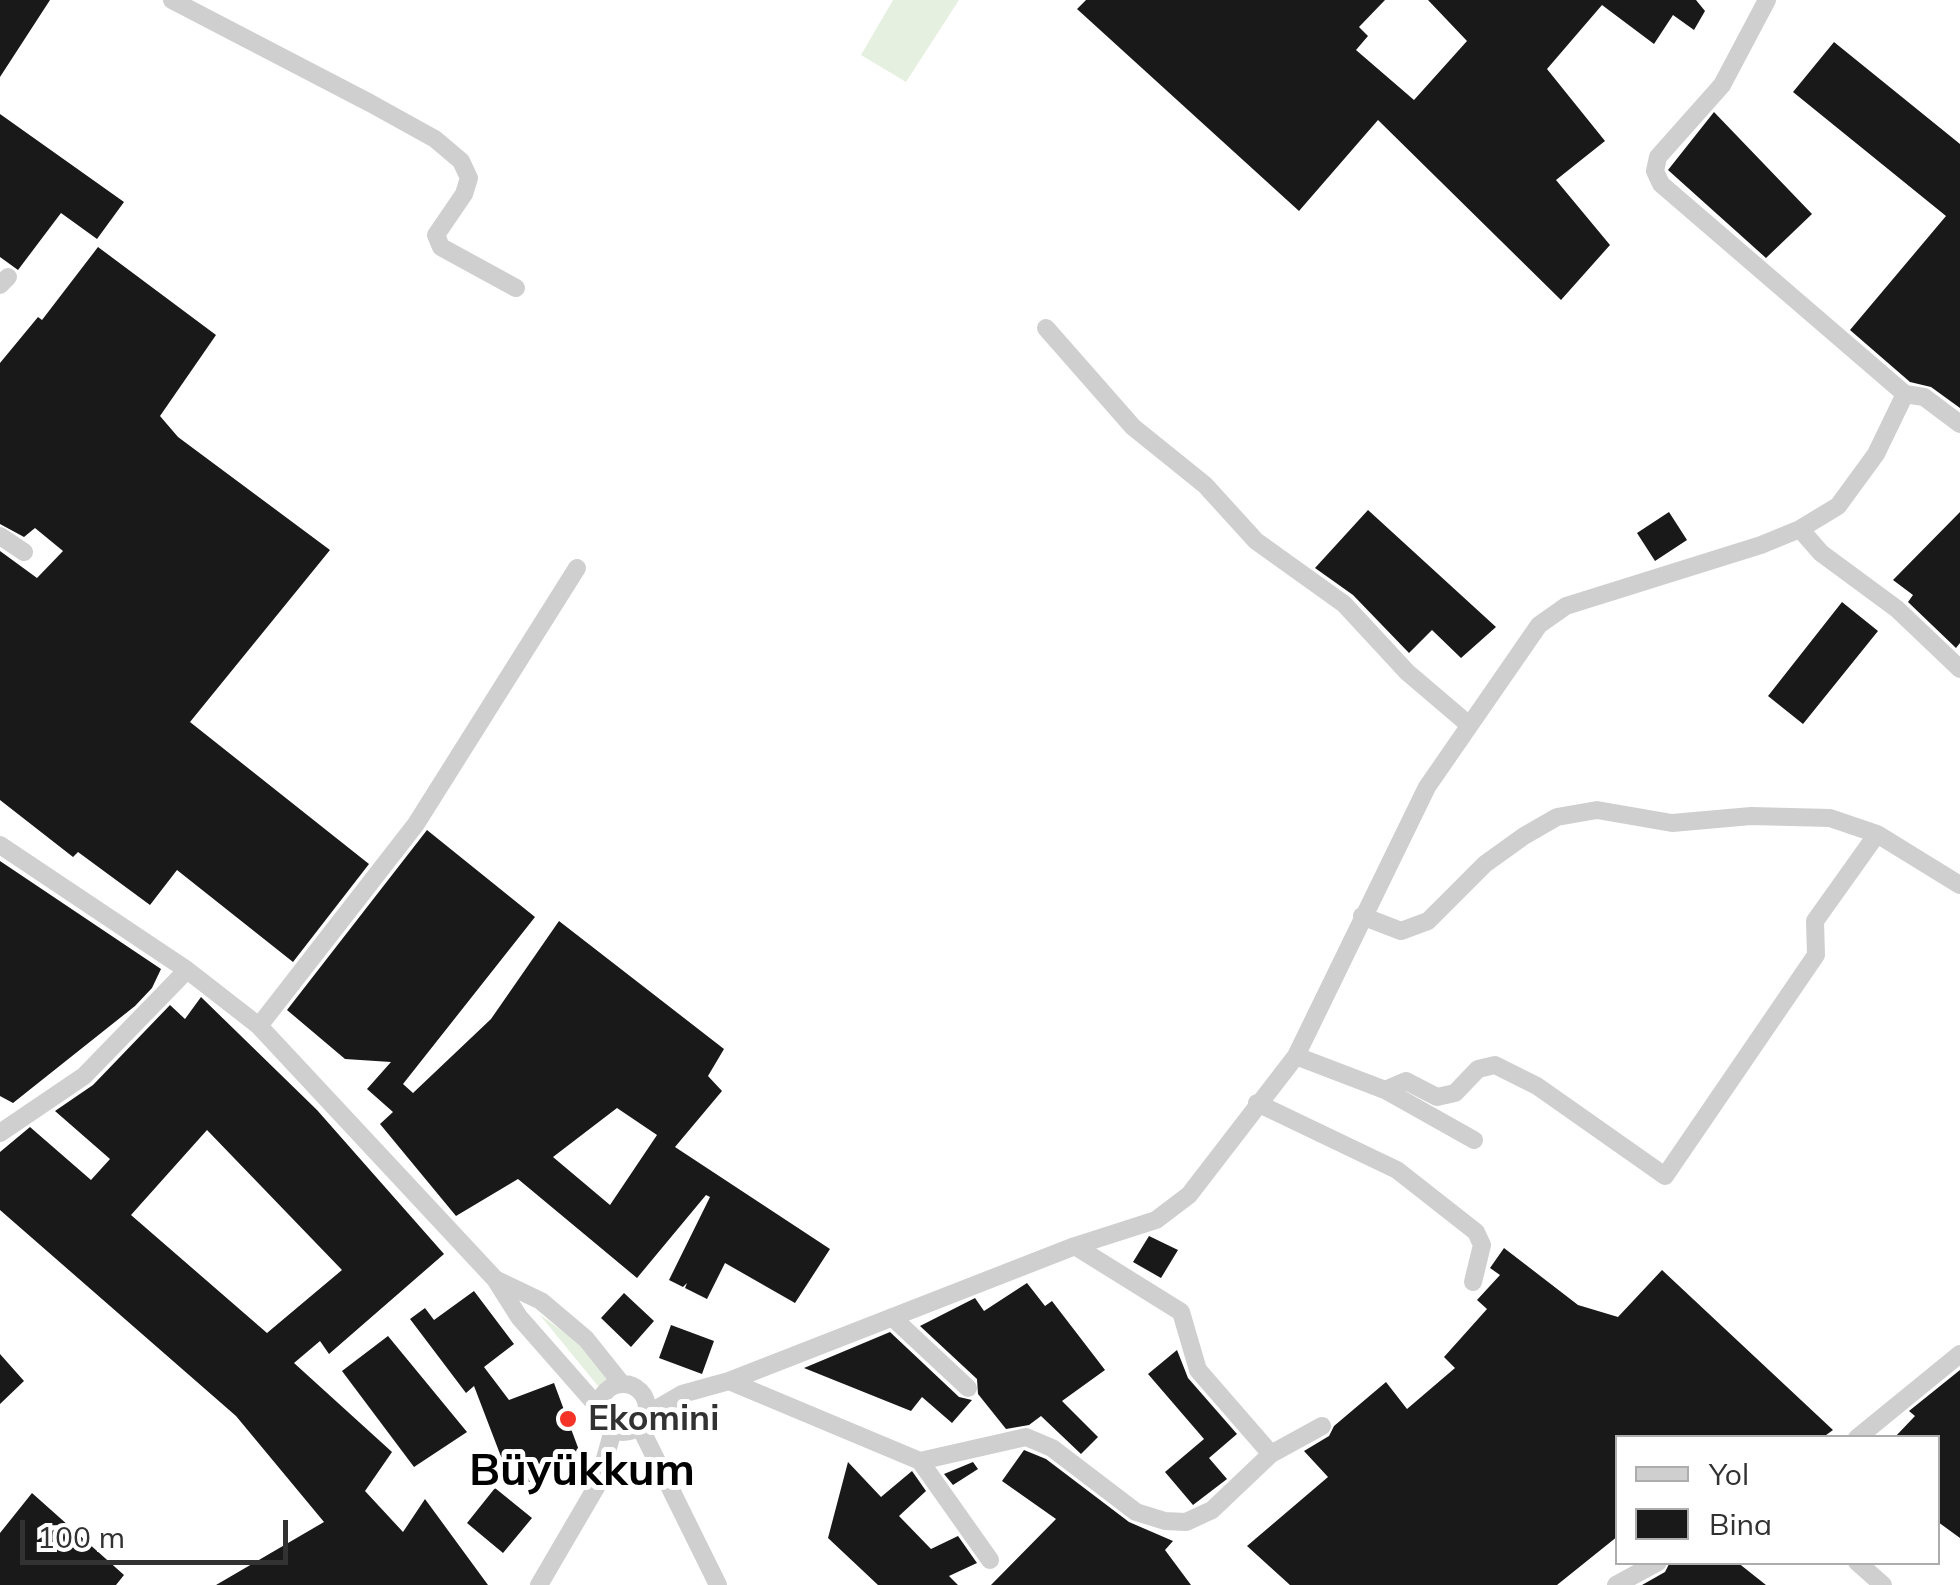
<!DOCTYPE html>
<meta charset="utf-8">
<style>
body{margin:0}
#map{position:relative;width:1960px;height:1585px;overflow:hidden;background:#fff;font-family:Mulish,sans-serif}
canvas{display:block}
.legend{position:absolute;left:1615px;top:1435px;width:325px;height:130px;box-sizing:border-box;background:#fff;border:2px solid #adadad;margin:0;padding:12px 18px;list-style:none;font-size:30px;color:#323232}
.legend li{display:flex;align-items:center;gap:20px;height:50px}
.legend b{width:50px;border:2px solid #adadad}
.scale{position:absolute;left:20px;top:1520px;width:268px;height:45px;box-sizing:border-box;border:5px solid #323232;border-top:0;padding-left:12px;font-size:30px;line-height:35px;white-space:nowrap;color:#323232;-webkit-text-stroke:8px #fff;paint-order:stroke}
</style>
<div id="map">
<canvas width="1960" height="1585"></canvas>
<ul class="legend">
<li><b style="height:12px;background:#cfcfcf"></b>Yol</li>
<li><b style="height:28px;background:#191919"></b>Bina</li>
</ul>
<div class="scale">100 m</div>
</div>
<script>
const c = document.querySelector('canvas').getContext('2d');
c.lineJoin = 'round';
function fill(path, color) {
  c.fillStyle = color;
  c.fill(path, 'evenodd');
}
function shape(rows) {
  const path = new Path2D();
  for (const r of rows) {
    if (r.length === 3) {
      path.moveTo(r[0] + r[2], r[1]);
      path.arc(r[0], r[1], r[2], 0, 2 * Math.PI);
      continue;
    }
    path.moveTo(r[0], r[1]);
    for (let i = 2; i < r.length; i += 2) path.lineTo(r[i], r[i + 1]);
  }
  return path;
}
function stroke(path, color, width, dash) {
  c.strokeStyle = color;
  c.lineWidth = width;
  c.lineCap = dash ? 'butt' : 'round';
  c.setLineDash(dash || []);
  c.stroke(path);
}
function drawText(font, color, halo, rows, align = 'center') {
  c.font = font + ' Mulish,sans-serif';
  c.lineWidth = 10;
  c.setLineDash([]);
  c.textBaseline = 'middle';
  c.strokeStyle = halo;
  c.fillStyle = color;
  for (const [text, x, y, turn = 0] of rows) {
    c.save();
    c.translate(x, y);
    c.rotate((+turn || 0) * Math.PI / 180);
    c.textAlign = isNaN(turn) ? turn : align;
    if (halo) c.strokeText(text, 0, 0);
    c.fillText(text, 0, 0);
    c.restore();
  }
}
const green = shape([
 [893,0,959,0,906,82,861,55],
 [539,1314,579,1343,609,1378,598,1386]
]);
const building = shape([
 [0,0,50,0,0,77],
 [1086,0,1385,0,1359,27,1368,36,1356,50,1414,100,1467,41,1428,0,1696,0,1705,11,1694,30,1673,15,1654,44,1602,5,1547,69,1605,141,1556,180,1610,245,1561,300,1378,120,1299,211,1077,9],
 [1834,42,1960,144,1960,408,1931,387,1910,382,1850,330,1946,216,1793,92],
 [1714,112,1812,214,1766,258,1668,170],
 [0,114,124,202,97,239,61,213,18,270,0,257],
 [98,247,216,335,160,416,178,437,330,550,190,722,369,864,293,962,177,870,150,905,78,852,73,857,0,800,0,551,37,578,63,551,35,528,24,537,0,524,0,363,38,317,42,320],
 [1368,510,1496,627,1461,658,1432,630,1409,653,1353,595,1315,568],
 [1669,512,1687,540,1655,561,1637,533],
 [1960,512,1960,643,1956,648,1908,602,1913,595,1893,580],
 [1842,602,1878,631,1803,724,1768,696],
 [427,830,535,917,403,1084,413,1093,491,1019,559,921,724,1049,708,1076,722,1091,675,1147,830,1249,795,1303,725,1263,707,1299,685,1288,687,1283,683,1287,669,1280,710,1197,706,1195,637,1278,518,1179,456,1216,380,1124,393,1112,367,1089,391,1062,345,1059,287,1010],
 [617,1108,657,1135,610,1205,553,1157],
 [0,861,161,969,152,988,135,1006,13,1103,0,1096],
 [201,997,317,1110,444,1254,329,1354,320,1341,294,1363,392,1452,365,1491,403,1532,425,1499,488,1585,216,1585,324,1522,236,1416,0,1210,0,1152,30,1127,91,1180,110,1159,55,1111,93,1085,170,1005,185,1019],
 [207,1130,342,1270,267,1333,131,1215],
 [1149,1236,1178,1250,1161,1278,1133,1262],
 [1504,1248,1578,1305,1618,1317,1662,1270,1833,1430,1822,1438,1618,1438,1618,1536,1557,1585,1290,1585,1247,1546,1328,1477,1304,1451,1329,1436,1334,1426,1386,1382,1407,1409,1455,1368,1444,1357,1487,1309,1477,1300,1500,1275,1490,1268],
 [1027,1283,1045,1306,1052,1301,1105,1370,1062,1401,1098,1437,1081,1454,1041,1416,1029,1425,1006,1429,978,1394,977,1379,920,1326,975,1298,984,1311],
 [474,1291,514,1344,484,1367,509,1400,554,1383,580,1453,544,1467,547,1475,513,1488,474,1386,466,1393,410,1319,425,1308,434,1320],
 [624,1293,654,1321,631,1347,601,1318],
 [671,1325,714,1341,702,1374,659,1358],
 [890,1332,959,1397,972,1400,952,1423,922,1397,911,1411,804,1368],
 [388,1336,467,1432,414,1467,342,1371],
 [1177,1350,1188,1378,1237,1434,1209,1458,1227,1479,1193,1505,1165,1472,1204,1439,1148,1374],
 [0,1354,24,1381,0,1404],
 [1960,1370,1960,1538,1938,1522,1938,1438,1894,1438,1915,1416,1909,1411],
 [1024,1450,1046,1459,1129,1522,1173,1541,1165,1550,1191,1585,991,1585,1056,1519,1002,1481],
 [848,1462,881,1497,912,1471,926,1491,899,1516,931,1549,958,1536,977,1563,949,1576,958,1585,878,1585,828,1538],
 [973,1462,978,1469,953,1485,944,1474],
 [495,1488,532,1518,503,1553,467,1523],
 [32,1493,124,1575,116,1585,0,1585,0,1533],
 [1670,1562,1737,1562,1766,1585,1642,1585,1665,1572]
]);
const minor = shape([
 [172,0,370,103,435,139,461,161,469,178,464,194,436,235,441,247,516,288],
 [0,285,8,277],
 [1046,328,1133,427,1205,485,1256,541,1344,604,1407,672,1468,724],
 [1905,394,1924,397,1960,424],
 [1800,529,1821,553,1897,609,1960,669],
 [0,536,24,552],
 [0,845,187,970,259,1026,495,1279,519,1317,599,1408],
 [1362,916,1401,931,1428,921,1485,864,1524,836,1557,817,1597,810,1672,823,1751,816,1830,818,1877,834,1960,885],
 [259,1026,416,824,577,568],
 [1296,1056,1385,1090,1474,1140],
 [1385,1090,1406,1081,1437,1097,1455,1093,1478,1069,1495,1065,1537,1086,1665,1176,1816,955,1815,921,1877,834],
 [1257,1103,1397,1170,1476,1232,1482,1245,1473,1282],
 [0,1133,84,1076,187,970],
 [1075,1246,1181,1312,1198,1370,1271,1454],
 [495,1279,541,1301,586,1339,622,1384],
 [892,1317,968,1388],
 [729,1381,920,1461,1026,1437,1052,1448,1136,1512,1165,1521,1186,1522,1212,1510,1271,1454,1322,1426],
 [623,1408,24],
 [646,1415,682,1394,729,1381,1075,1246,1156,1220,1189,1195,1296,1056,1427,787,1539,625,1566,606,1761,545,1800,529,1838,506,1876,454,1905,394,1661,184,1655,171,1658,157,1722,85,1767,0],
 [639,1425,718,1585],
 [1857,1438,1960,1354],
 [920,1461,990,1560],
 [1857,1562,1883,1585],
 [539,1585,598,1484,613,1430],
 [1616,1585,1658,1562]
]);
const markers = [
 [568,1419,10,"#f63327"]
];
const poiNames = [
 ["Ekomini",588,1419]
];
const districtNames = [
 ["Büyükkum",582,1471]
];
fill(green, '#e6f0e0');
fill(building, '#191919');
stroke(minor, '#cfcfcf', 18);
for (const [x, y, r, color] of markers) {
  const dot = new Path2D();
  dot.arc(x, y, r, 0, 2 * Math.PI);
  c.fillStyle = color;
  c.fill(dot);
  stroke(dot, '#fff', 4);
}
drawText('bold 35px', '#323232', '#fff', poiNames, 'left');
drawText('bold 45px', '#000', '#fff', districtNames);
</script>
